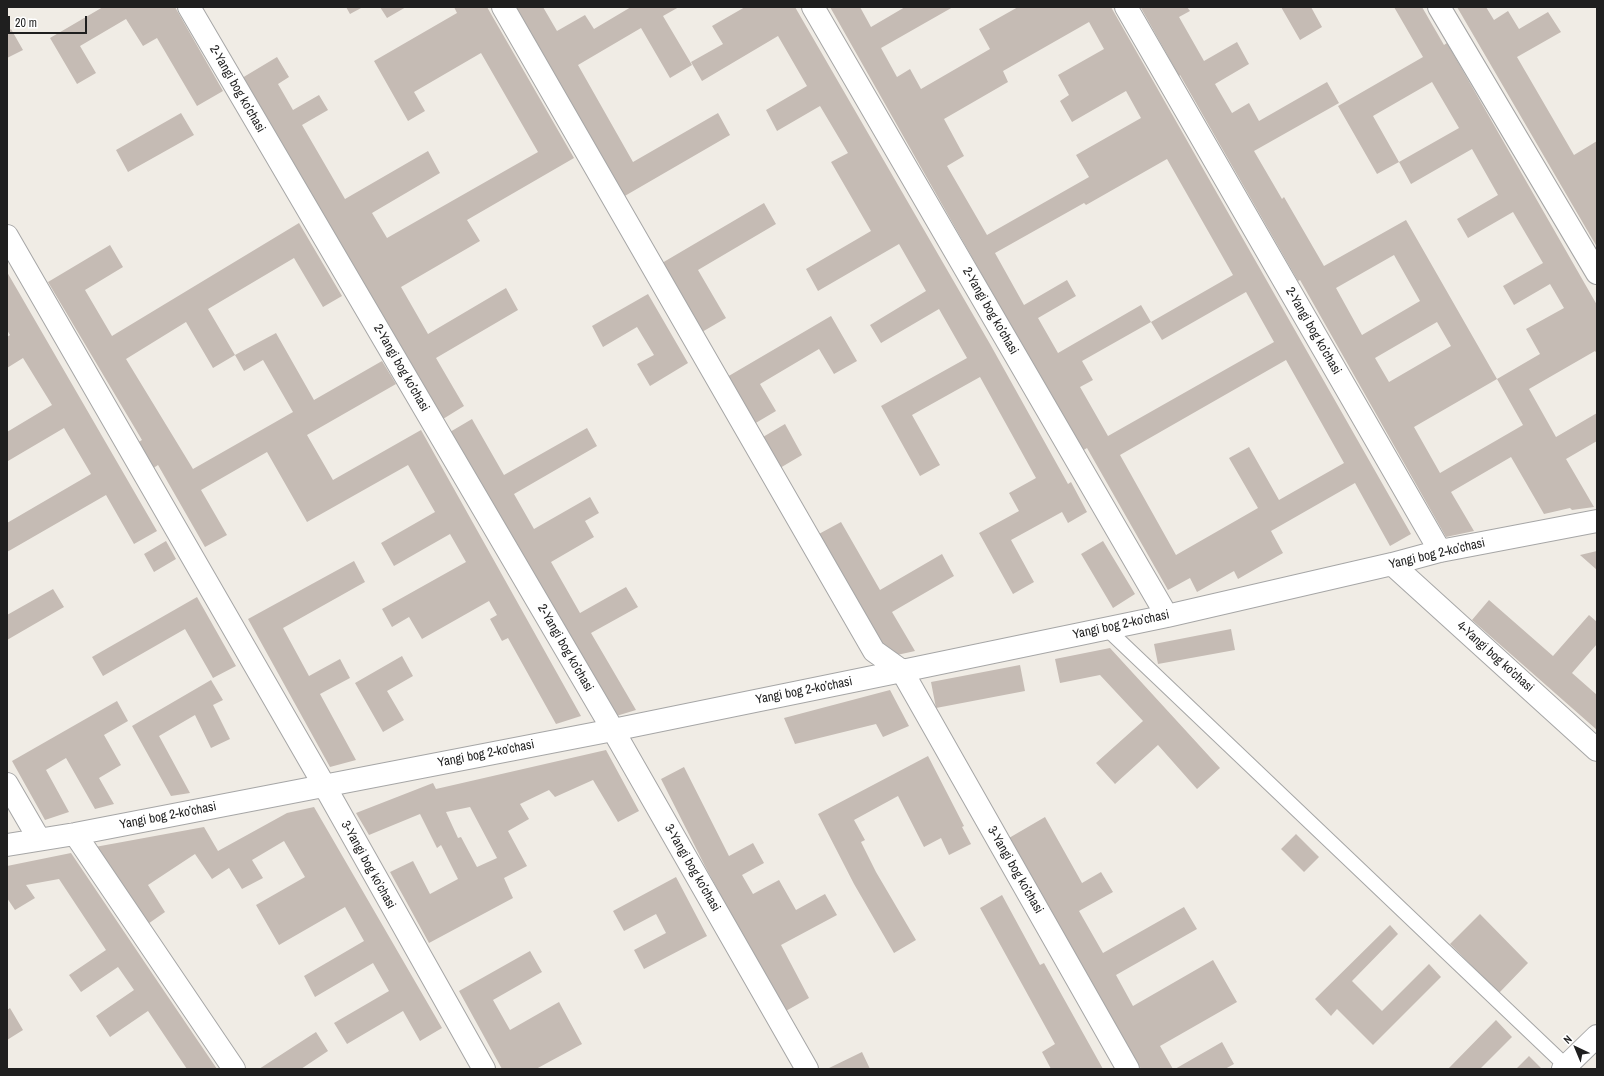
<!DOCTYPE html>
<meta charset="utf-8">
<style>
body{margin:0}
#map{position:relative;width:1604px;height:1076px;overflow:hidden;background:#f0ece5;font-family:"Archivo Narrow",sans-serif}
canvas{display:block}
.frame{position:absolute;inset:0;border:8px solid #1f1f1f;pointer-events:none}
.north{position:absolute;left:1556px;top:1028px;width:40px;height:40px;-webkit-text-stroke:3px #fff;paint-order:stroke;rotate:316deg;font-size:11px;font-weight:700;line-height:16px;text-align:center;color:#1f1f1f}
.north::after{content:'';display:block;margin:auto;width:14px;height:18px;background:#1f1f1f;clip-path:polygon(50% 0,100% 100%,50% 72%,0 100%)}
.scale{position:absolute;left:8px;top:16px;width:79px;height:18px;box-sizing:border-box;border:2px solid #1f1f1f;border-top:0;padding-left:5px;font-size:12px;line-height:14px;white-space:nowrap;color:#1f1f1f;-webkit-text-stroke:3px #fff;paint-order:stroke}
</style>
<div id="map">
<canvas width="1604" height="1076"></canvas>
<div class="frame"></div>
<div class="north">N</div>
<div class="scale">20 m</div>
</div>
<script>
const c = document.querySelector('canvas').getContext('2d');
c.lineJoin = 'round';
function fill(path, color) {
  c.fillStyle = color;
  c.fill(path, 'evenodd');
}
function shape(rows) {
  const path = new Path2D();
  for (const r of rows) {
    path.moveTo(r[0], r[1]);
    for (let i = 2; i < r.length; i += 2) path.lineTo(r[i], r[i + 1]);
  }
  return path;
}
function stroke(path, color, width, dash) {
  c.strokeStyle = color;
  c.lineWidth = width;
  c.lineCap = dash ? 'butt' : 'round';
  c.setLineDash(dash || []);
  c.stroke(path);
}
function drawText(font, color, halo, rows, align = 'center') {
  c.font = font + ' "Archivo Narrow",sans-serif';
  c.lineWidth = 3.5;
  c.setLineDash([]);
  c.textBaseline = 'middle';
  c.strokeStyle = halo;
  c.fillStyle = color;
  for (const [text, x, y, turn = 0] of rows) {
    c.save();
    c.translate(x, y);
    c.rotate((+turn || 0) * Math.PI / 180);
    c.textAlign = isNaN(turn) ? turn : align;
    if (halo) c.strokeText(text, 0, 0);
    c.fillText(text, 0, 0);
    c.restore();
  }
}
const building = shape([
 [103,7,175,7,223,91,197,106,157,38,143,46,126,19,80,46,96,73,77,84,50,38],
 [346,7,363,7,350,14],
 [380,7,406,7,387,18],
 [454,7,487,7,574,158,467,220,480,241,401,287,428,334,506,288,518,310,436,358,464,406,443,419,242,78,277,57,289,77,278,84,293,110,319,95,328,110,302,125,345,199,428,151,440,173,372,213,387,238,538,152,481,53,414,92,425,111,408,121,374,61,457,13],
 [514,7,543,7,557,31,585,15,594,29,631,7,679,7,663,16,692,65,670,78,641,28,578,65,633,162,718,113,730,135,623,197],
 [745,7,795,7,990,344,1068,484,1071,482,1087,512,1068,523,1062,512,1011,540,1034,582,1013,594,979,533,1019,511,1009,493,1036,478,980,377,912,415,940,465,920,476,881,406,967,358,939,309,881,343,870,325,926,291,899,244,818,291,806,269,871,231,831,162,848,153,820,106,777,131,766,110,807,86,778,36,702,81,691,62,723,44,712,26],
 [830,7,860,7,871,27,905,7,953,7,881,48,897,77,910,69,921,89,990,49,979,29,1018,7,1111,7,1411,534,1390,546,1355,483,1271,531,1283,553,1238,579,1234,571,1197,592,1190,578,1168,590,1087,448,1082,451],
 [1089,22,1104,49,1058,75,1069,95,1060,101,1072,122,1126,91,1141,118,1076,155,1089,177,987,235,947,166,964,156,944,119,1008,82,1003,71],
 [1167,159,1233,275,1151,322,1162,340,1246,292,1274,342,1108,436,1080,387,1093,380,1082,361,1151,322,1141,305,1058,353,1038,318,1076,296,1067,280,1024,305,995,253,1084,203,1086,205],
 [1286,360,1344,463,1279,500,1249,447,1229,458,1258,508,1176,555,1120,455],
 [1142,7,1187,7,1190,11,1179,17,1204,61,1237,42,1249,64,1215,84,1232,113,1249,103,1259,121,1327,82,1339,103,1254,151,1282,199,1284,197,1324,266,1406,220,1497,379,1414,427,1440,473,1523,425,1497,379,1540,354,1526,329,1564,308,1550,284,1514,305,1503,286,1543,263,1513,212,1468,238,1457,219,1498,195,1472,149,1411,184,1399,162,1459,128,1432,82,1373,116,1399,162,1377,174,1338,106,1423,57,1394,7,1422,7,1444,45,1447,43,1597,305,1597,354,1595,351,1529,389,1556,437,1597,413,1597,441,1566,459,1594,507,1572,510,1570,508,1544,514,1511,457,1451,492,1474,531,1446,537,1300,280,1298,281,1180,75,1179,76,1141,8],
 [1394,255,1420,301,1362,335,1336,288],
 [1437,322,1451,346,1389,382,1375,358],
 [1281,7,1311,7,1322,27,1300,40],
 [1457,7,1486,7,1494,20,1508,11,1519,29,1548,12,1561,32,1517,57,1574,155,1597,141,1597,190,1596,191,1597,193,1597,247],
 [11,29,23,50,7,58,7,31],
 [181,113,194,135,128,172,116,150],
 [764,203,776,224,698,270,726,318,702,332,662,263],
 [299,223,342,296,323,307,294,258,208,309,235,355,213,368,186,322,126,359,193,469,293,412,263,360,244,371,235,355,276,333,314,400,382,361,396,384,307,435,333,480,421,430,581,716,556,724,508,638,502,641,490,619,497,615,489,601,422,639,409,617,392,627,382,609,466,562,450,534,394,566,381,543,435,512,408,465,307,522,267,452,201,490,227,535,205,547,158,465,152,469,137,443,142,440,48,282,110,245,123,267,85,290,112,336],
 [7,272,157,531,134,544,106,495,7,552,7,523,91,474,64,428,8,461,7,459,7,432,52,405,23,358,7,368,7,337,10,335,7,330],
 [648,294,688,363,650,386,637,364,654,355,637,327,603,347,592,326],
 [831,316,857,361,834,374,819,349,760,384,776,411,754,424,727,377],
 [472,419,504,475,587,428,597,446,514,494,534,529,590,497,599,513,585,521,594,537,551,562,580,613,626,587,638,607,591,633,636,710,613,717,450,432],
 [785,424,802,455,780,468,763,437],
 [841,522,880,590,942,554,954,576,892,612,915,651,888,657,817,535],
 [166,541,176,559,154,572,144,554],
 [1103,541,1135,594,1113,608,1081,554],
 [1597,551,1597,570,1580,555],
 [354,561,365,582,283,628,309,676,340,659,350,678,320,694,356,760,330,767,248,619],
 [53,589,64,607,7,640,7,615],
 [197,597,236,666,213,678,185,629,103,676,92,657],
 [1489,600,1553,656,1589,615,1597,622,1597,644,1572,673,1597,695,1597,730,1472,620],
 [1231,629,1235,650,1158,664,1154,644],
 [1110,648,1220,768,1197,789,1158,745,1115,784,1096,763,1143,721,1100,675,1060,683,1055,659],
 [402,656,413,676,387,691,404,720,383,732,355,683],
 [1020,665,1025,691,936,708,931,682],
 [211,680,223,700,213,705,230,739,211,748,195,715,159,736,190,793,171,796,132,726],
 [890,690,909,726,883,737,876,724,795,744,784,718],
 [117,701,128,721,104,735,121,765,99,778,114,804,95,809,66,758,46,770,69,812,45,820,12,761],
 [606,750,639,811,618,822,593,780,555,797,549,790,520,804,529,819,508,831,527,866,504,878,513,898,429,943,390,872,413,861,430,894,458,879,441,845,437,848,420,814,369,835,356,813,433,783,436,789],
 [470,807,497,858,477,867,461,837,458,838,446,812],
 [928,756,964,826,962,827,971,844,949,855,941,838,924,847,898,796,854,820,865,840,861,842,876,872,916,940,894,953,854,884,818,814],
 [684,767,729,856,753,843,764,863,742,875,753,894,779,880,796,910,825,894,837,915,781,945,809,998,784,1012,706,868,661,779],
 [314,807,442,1028,420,1041,403,1011,347,1044,334,1023,389,991,373,963,315,997,304,976,364,941,345,907,279,945,256,905,305,877,284,841,252,860,263,878,242,889,229,868,212,879,195,854,148,885,165,912,145,926,95,847,204,827,218,851,287,813],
 [1045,817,1082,883,1101,872,1113,892,1079,911,1103,953,1184,907,1197,929,1116,975,1133,1006,1213,960,1237,1002,1160,1046,1173,1069,1141,1069,1009,838],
 [1296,834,1319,857,1304,872,1281,849],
 [71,853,160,985,217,1069,187,1069,148,1011,110,1037,96,1016,134,990,118,967,81,992,69,975,106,950,59,879,26,885,35,898,15,910,7,898,7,866],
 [676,877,707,936,644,969,634,950,666,933,656,914,624,931,613,911],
 [1002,895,1040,965,1044,963,1103,1069,1051,1069,1042,1052,1055,1044,980,908],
 [1480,914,1528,963,1499,993,1450,944],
 [1390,925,1398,934,1352,981,1382,1011,1429,964,1441,977,1373,1045,1337,1009,1331,1016,1315,999],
 [530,951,542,972,493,1000,510,1030,559,1002,582,1044,536,1069,502,1069,459,991],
 [10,1008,23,1030,7,1040,7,1010],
 [1496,1020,1512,1037,1480,1069,1448,1069],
 [316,1032,328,1051,301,1069,259,1069],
 [1222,1042,1234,1064,1225,1069,1175,1069],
 [862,1052,870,1069,827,1069],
 [1529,1056,1542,1069,1516,1069]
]);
const lane = shape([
 [1106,628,1566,1066]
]);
const street = shape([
 [189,7,613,730,807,1069],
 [503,7,874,651,902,671,1128,1069],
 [813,7,1167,616],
 [1126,7,1440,551],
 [1439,7,1597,273],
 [7,236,324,785,484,1069],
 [1392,564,1597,750],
 [7,784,39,839],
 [75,834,234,1069],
 [7,845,75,834,613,730,902,671,1167,616,1392,564,1440,551,1597,521],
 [1563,1069,1597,1036]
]);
const streetNames = [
 ["2-Yangi bog koʼchasi",237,89,60],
 ["2-Yangi bog koʼchasi",990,311,60],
 ["2-Yangi bog koʼchasi",1313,331,60],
 ["2-Yangi bog koʼchasi",401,368,60],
 ["Yangi bog 2-koʼchasi",1437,554,-13],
 ["Yangi bog 2-koʼchasi",1121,625,-12],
 ["2-Yangi bog koʼchasi",565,648,60],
 ["4-Yangi bog koʼchasi",1495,657,42],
 ["Yangi bog 2-koʼchasi",804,691,-11],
 ["Yangi bog 2-koʼchasi",486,754,-11],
 ["Yangi bog 2-koʼchasi",168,816,-11],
 ["3-Yangi bog koʼchasi",368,865,61],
 ["3-Yangi bog koʼchasi",692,868,60],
 ["3-Yangi bog koʼchasi",1015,870,60]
];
fill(building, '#c5bbb4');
stroke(lane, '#a6a6a6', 16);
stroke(street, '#a6a6a6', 24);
stroke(lane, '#fff', 14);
stroke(street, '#fff', 22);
drawText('13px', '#1f1f1f', '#fff', streetNames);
</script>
